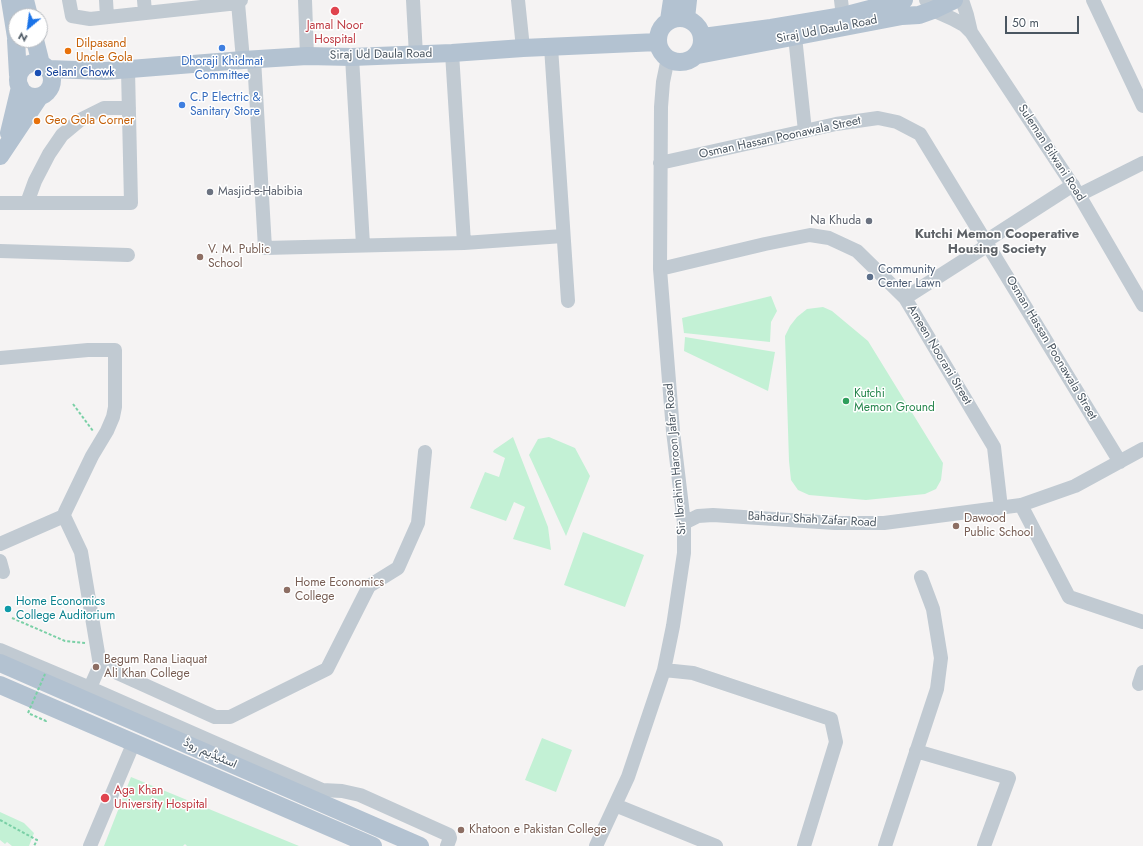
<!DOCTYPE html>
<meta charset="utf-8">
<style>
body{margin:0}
#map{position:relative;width:1143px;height:846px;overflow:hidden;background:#f5f3f3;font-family:Jost,sans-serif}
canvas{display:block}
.north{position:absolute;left:8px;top:8px;width:40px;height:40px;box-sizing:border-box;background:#fff;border:1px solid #b7bbc0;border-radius:50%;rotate:209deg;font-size:11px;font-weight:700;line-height:16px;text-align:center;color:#4a5661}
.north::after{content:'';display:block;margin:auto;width:14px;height:18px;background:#1a73e8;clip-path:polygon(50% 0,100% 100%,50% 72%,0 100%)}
.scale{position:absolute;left:1005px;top:16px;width:74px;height:18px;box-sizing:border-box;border:2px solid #4a5661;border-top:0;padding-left:5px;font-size:12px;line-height:14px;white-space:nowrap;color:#4a5661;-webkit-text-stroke:3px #fff;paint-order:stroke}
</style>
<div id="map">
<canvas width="1143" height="846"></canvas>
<div class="north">N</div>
<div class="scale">50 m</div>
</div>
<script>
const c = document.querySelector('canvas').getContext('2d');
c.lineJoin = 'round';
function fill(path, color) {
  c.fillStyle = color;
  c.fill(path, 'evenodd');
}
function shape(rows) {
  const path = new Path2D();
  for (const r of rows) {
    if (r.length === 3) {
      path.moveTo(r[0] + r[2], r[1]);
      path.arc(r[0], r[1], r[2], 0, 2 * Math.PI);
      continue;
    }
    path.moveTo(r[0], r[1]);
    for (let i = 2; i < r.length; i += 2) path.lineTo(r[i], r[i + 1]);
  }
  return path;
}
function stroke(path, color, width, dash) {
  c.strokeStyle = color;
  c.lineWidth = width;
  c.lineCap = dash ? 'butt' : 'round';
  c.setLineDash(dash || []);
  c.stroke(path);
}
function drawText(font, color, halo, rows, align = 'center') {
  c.font = font + ' Jost,Vazirmatn,sans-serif';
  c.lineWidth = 3;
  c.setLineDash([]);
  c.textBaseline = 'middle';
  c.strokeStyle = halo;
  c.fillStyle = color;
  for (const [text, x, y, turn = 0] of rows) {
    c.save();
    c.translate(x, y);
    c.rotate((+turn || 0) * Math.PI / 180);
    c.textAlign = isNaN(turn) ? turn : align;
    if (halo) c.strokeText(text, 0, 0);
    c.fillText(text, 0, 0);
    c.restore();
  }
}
const green = shape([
 [771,296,777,311,771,322,770,342,684,333,682,318],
 [823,307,832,311,868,341,943,463,941,480,936,489,925,494,866,500,809,495,798,490,791,480,789,461,785,336,790,326,797,317,807,309],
 [685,337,775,352,768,391,684,351],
 [513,437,548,527,551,550,513,539,525,507,514,502,506,521,470,508,485,472,499,477,505,458,493,452,494,450],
 [549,437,575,448,590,476,566,536,529,455,538,439],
 [583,532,644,555,625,607,564,585],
 [542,738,572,750,556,792,525,780],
 [131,777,299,846,187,846,185,844,183,846,104,846],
 [0,812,24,823,34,833,29,846,12,846,7,842,5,844,0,840]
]);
const path = shape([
 [73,404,93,431],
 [12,618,65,641,85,643],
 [30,714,46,721,47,719],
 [0,820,37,840,34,846]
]);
const minor = shape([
 [69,0,72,16,90,19,238,3],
 [106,0,107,17],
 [144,0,145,12],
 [241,0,238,3,243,60],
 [305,0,307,56],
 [413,0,416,55],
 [518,0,523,48],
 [841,0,844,25],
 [926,0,933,10,953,19,964,25,971,32],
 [962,0,967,15,971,32,1079,195,1143,305],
 [1093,0,1143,106],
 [794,27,805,131],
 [551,47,568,301],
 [452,53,464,243],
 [352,57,363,245],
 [254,59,265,248,464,243,563,236],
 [660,163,836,124,878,118,897,122,920,134,1120,462],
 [1079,195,1143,163],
 [0,203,131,203,128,70],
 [27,203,35,181,49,154,62,135,80,120,104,108,129,108],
 [986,241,1073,185],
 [0,251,128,255],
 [660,269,765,244,810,235,829,238,857,251,905,298,994,447,1001,508],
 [905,298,988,245],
 [0,358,88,350,115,350,115,407,113,417,107,431,92,456,65,512,64,516,81,552,100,665],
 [1021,505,1069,597,1143,622],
 [684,523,698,516,713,515,835,523,884,523,1021,505,1075,486,1143,449],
 [0,544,64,516],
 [0,561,3,572],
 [0,650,90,688,322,790,342,791,360,795,449,835,450,838,447,846],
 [664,670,693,673,831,719,836,742,804,846],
 [1139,684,1143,672],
 [85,699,100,665,215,717,230,717,327,669,369,586,398,568,418,523,425,452],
 [916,751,1009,778,984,846],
 [615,805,716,846],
 [90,846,134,742],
 [596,846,628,777,664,670,673,626,684,553,684,523,673,431,660,269,661,107,663,82,668,58],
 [885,846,937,689,941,658,933,609,921,577]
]);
const major = shape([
 [10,0,16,37],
 [25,0,29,16],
 [680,40,22],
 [686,18,688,0],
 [669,20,672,0],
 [703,37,771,28,843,16,904,0],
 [16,40,18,75],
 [35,40,41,64],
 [698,55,902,16,919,15,933,10,954,0],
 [35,80,17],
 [48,69,105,71,243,60,307,56,352,57,452,53,523,48,658,42],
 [9,133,20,87],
 [0,156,40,96],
 [0,663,420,846],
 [0,685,373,846]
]);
const pathBridge = shape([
 [28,713,45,674]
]);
const markers = [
 [335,11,5,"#e0444e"],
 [222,48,4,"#3f7fe0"],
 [68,51,4,"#e8710a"],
 [38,73,4,"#1a4fb4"],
 [182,105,4,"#3f7fe0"],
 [37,121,4,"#e8710a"],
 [210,192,4,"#6b7280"],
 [869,221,4,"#6b7280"],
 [200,257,4,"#8d6e63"],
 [870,277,4,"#5c6f8a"],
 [846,401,4,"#2e9e5b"],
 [956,526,4,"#8d6e63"],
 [287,590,4,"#8d6e63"],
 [8,609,4,"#0f9aa8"],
 [96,667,4,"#8d6e63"],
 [105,798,5,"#e0444e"],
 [461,830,4,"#8d6e63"]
];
const healthNames = [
 ["Jamal Noor",335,26],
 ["Hospital",335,40],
 ["Aga Khan",114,791,"left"],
 ["University Hospital",114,805,"left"]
];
const streetNames = [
 ["Siraj Ud Daula Road",827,30,-11],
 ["Siraj Ud Daula Road",381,55,-1],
 ["Osman Hassan Poonawala Street",780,138,-12],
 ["Suleman Bilwani Road",1051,153,57],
 ["Osman Hassan Poonawala Street",1051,348,59],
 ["Ameen Noorani Street",939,355,59],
 ["Sir Ibrahim Haroon Jafar Road",676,459,-95],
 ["Bahadur Shah Zafar Road",812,520,3],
 ["اسٹیڈیم روڈ",210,754,24]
];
const foodNames = [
 ["Dilpasand",76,44],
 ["Uncle Gola",76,58],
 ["Geo Gola Corner",45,121]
];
const shopNames = [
 ["Dhoraji Khidmat",222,62],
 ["Committee",222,76],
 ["C.P Electric &",190,98,"left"],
 ["Sanitary Store",190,112,"left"]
];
const transitNames = [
 ["Selani Chowk",46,73]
];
const worshipNames = [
 ["Masjid-e-Habibia",218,192],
 ["Na Khuda",861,221,"right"]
];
const educationNames = [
 ["V. M. Public",208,250],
 ["School",208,264],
 ["Dawood",964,519],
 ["Public School",964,533],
 ["Home Economics",295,583],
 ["College",295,597],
 ["Begum Rana Liaquat",104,660],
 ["Ali Khan College",104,674],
 ["Khatoon e Pakistan College",469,830]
];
const serviceNames = [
 ["Community",878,270],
 ["Center Lawn",878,284]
];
const leisureNames = [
 ["Kutchi",854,394],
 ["Memon Ground",854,408]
];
const cultureNames = [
 ["Home Economics",16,602],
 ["College Auditorium",16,616]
];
const neighbourhoodNames = [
 ["Kutchi Memon Cooperative",997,235],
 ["Housing Society",997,250]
];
fill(green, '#c3f1d5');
stroke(path, '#7ad0a6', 2, [3, 2]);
stroke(minor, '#c1cad2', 14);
stroke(major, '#b3c2d1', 18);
stroke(pathBridge, '#7ad0a6', 2, [3, 2]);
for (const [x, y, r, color] of markers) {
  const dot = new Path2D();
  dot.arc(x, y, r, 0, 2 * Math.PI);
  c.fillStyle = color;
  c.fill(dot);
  stroke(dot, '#fff', 1.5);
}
drawText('12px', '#be3a42', '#fff', healthNames);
drawText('12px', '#4a5661', '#fff', streetNames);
drawText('12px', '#c56008', '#fff', foodNames, 'left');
drawText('12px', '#366cbe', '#fff', shopNames);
drawText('12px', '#164399', '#fff', transitNames, 'left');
drawText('12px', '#5b616d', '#fff', worshipNames, 'left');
drawText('12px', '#785e54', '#fff', educationNames, 'left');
drawText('12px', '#4e5e75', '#fff', serviceNames, 'left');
drawText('12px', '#27864d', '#fff', leisureNames, 'left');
drawText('12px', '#0d838f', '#fff', cultureNames, 'left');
drawText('bold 13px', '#5f6368', '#fff', neighbourhoodNames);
</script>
